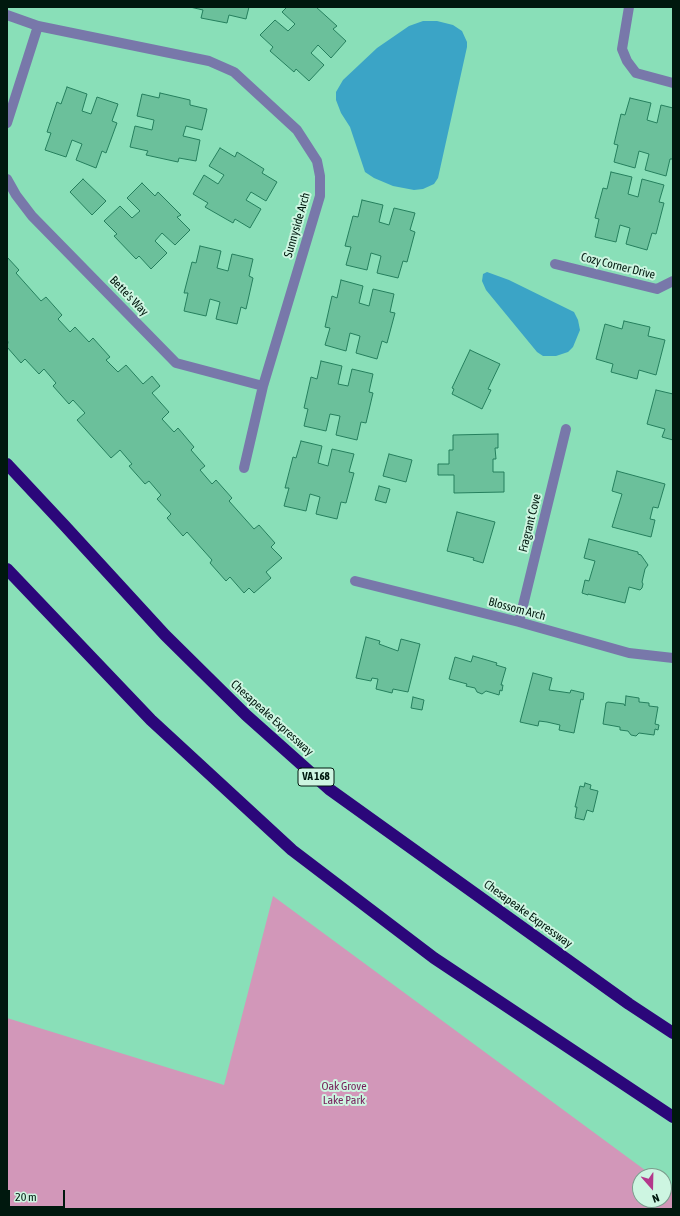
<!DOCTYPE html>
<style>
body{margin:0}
#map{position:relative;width:680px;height:1216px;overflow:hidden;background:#89dfb8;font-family:"Asap Condensed",sans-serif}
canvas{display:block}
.frame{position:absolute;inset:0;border:8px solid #00180e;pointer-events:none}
.north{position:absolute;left:632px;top:1168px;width:40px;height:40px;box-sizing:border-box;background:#cdf5e1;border:1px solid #7b9d8d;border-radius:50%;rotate:160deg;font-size:11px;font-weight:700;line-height:16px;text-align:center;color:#00180e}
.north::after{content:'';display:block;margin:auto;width:14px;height:18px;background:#b3398b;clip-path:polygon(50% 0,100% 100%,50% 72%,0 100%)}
.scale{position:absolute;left:8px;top:1190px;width:57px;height:18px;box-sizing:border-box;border:2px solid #00180e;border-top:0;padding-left:5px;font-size:12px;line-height:14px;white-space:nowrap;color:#00180e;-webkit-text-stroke:3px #cdf5e1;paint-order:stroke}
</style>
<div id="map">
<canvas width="680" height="1216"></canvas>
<div class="frame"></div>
<div class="north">N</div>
<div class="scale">20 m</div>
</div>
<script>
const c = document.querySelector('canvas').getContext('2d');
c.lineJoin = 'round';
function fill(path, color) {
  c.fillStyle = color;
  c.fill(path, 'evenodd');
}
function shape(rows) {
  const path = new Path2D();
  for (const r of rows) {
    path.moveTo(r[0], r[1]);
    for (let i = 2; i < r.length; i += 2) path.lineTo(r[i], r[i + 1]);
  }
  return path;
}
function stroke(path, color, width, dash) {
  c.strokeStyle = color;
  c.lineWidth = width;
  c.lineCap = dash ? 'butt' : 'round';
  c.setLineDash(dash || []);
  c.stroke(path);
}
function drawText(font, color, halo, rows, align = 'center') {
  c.font = font + ' "Asap Condensed",sans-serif';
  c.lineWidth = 4;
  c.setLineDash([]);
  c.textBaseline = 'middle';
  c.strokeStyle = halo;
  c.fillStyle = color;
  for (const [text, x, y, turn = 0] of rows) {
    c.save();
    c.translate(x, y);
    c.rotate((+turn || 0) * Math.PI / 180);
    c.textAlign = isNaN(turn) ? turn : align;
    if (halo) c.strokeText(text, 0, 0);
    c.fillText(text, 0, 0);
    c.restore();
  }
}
const green = shape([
 [273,896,653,1176,640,1176,640,1200,664,1200,664,1184,673,1191,673,1209,7,1209,7,1018,224,1085]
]);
const water = shape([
 [423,21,437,21,453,25,462,31,467,42,467,47,438,178,434,184,423,189,414,190,393,186,374,178,365,172,350,127,341,113,336,100,336,92,343,80,377,48,409,26],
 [487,272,509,280,574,312,578,320,580,330,573,347,568,352,556,356,543,356,537,352,486,290,482,281,483,274]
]);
const building = shape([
 [190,7,249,7,246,19,229,15,227,23,201,18,203,10,190,7],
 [287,7,316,7,337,26,333,29,346,41,331,58,318,45,311,53,324,65,309,81,296,69,294,72,270,51,273,47,260,35,275,20,288,31,295,24,282,12,287,7],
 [67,87,87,94,82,111,91,114,97,97,118,104,112,121,117,123,106,153,102,151,96,168,76,160,82,144,72,140,66,157,45,150,51,133,47,132,57,102,61,104,67,87],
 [160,93,190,100,190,105,207,109,202,130,186,126,183,136,200,140,196,161,179,158,178,162,146,155,148,151,130,147,135,126,152,130,154,120,137,116,142,94,159,98,160,93],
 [630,98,651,103,647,120,657,123,661,105,673,108,673,159,670,159,666,176,645,170,649,154,639,151,635,168,614,162,618,145,614,144,621,114,625,115,630,98],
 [220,148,235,157,237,152,264,169,262,173,277,182,266,201,251,192,246,200,261,209,250,228,235,219,233,223,205,207,208,203,193,194,204,175,218,184,224,175,209,166,220,148],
 [611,172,632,177,628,194,638,197,642,179,664,185,659,202,664,203,656,234,652,233,647,250,626,244,630,228,620,225,616,242,595,237,599,219,595,218,603,188,607,189,611,172],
 [83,179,106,201,92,215,70,192,83,179],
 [142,183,155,196,158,192,181,215,177,217,190,230,175,245,162,233,155,241,167,253,151,269,139,256,136,259,114,236,117,234,104,221,120,206,132,218,140,211,127,198,142,183],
 [362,200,383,205,379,222,389,225,394,208,415,213,410,230,415,232,407,262,403,261,398,278,377,273,381,256,371,253,367,270,346,265,351,247,345,246,353,216,358,217,362,200],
 [200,246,221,251,217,268,228,271,232,254,253,259,249,276,253,278,246,309,241,307,237,324,216,319,220,302,210,299,206,316,184,311,188,293,184,293,192,262,196,263,200,246],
 [7,257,19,270,16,273,41,301,46,297,62,315,58,319,70,332,75,327,89,342,93,338,110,357,106,360,118,372,126,365,143,384,152,376,160,386,152,393,169,412,162,419,174,432,178,428,194,447,191,450,205,466,200,470,212,484,216,480,232,498,229,501,254,529,259,525,275,543,271,547,282,558,266,572,271,578,254,593,249,588,244,593,230,577,226,581,210,563,212,560,187,532,183,536,167,518,171,514,157,499,161,495,149,481,145,484,129,466,132,464,120,450,111,458,77,420,85,413,73,400,69,404,53,386,56,383,44,369,39,374,25,359,21,363,7,347,8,342,7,340,7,257],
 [341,280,363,286,359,303,369,306,373,289,394,294,390,312,395,313,387,343,382,341,377,359,356,353,360,336,350,333,346,351,325,345,330,328,325,327,332,296,337,298,341,280],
 [624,321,650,327,648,336,665,340,656,375,639,370,637,379,611,372,613,364,596,359,605,324,622,329,624,321],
 [470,350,500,364,488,389,491,390,482,409,452,394,454,389,452,388,470,350],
 [321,361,342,366,338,384,348,386,352,369,373,374,369,392,373,393,366,423,361,422,357,440,336,435,340,416,330,414,326,431,304,426,308,409,304,408,311,377,317,379,321,361],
 [656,390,673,394,673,440,662,437,665,429,647,424,656,390],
 [498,434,498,448,495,448,496,459,493,459,493,472,504,472,504,492,454,493,454,475,438,475,438,464,449,464,449,450,453,450,453,435,498,434],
 [301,441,322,446,318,463,328,466,332,449,354,454,349,472,354,473,346,503,341,502,337,519,316,514,320,497,310,494,306,511,284,506,289,488,285,488,293,457,296,458,301,441],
 [389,454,412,460,406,482,383,476,389,454],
 [617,471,665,484,658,508,653,507,650,519,655,520,651,537,612,527,622,494,612,491,617,471],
 [379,486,390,489,386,503,375,500,379,486],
 [457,512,495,522,483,563,473,560,474,558,447,551,457,512],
 [589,539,638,552,638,554,641,555,648,565,645,569,642,582,643,584,642,588,640,590,629,587,625,603,588,594,588,595,582,593,585,580,589,581,595,561,584,558,589,539],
 [366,637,380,641,379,644,398,651,401,639,420,644,408,692,393,689,392,693,376,689,378,679,372,678,371,681,356,678,366,637],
 [473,656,497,663,496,665,506,668,501,685,503,685,502,691,500,690,499,695,486,691,482,694,477,692,475,688,466,686,467,684,449,679,455,657,471,662,473,656],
 [533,673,552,678,549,690,570,693,571,690,584,693,583,700,581,699,574,733,559,730,560,725,547,722,539,721,538,726,520,722,533,673],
 [626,696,639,698,639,702,649,703,649,706,658,707,655,724,659,725,658,730,655,729,654,735,639,733,636,736,631,735,628,731,620,730,620,727,603,724,606,703,608,702,624,704,625,706,626,696],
 [413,697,424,700,422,710,411,708,413,697],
 [585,783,591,785,590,789,598,791,593,812,587,810,584,820,575,818,577,807,575,807,580,786,584,787,585,783]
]);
const street = shape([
 [629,7,622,49,627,61,636,73,673,83],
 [7,15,38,26,7,123],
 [38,26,209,61,234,72,297,130,317,161,320,176,320,196,263,386,244,468],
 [7,179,16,195,32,216,176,363,263,386],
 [555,264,657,289,673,281],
 [355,581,519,622,629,653,673,658],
 [519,622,566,429]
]);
const highway = shape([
 [7,464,65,526,165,635,246,715,329,789,629,1004,673,1033],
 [7,569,151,720,292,850,434,958,673,1117]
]);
const shields = [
 [316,777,36]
];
const shieldNames = [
 ["VA 168",316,777]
];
const streetNames = [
 ["Sunnyside Arch",297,225,-74],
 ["Cozy Corner Drive",618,266,14],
 ["Bette's Way",129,296,46],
 ["Fragrant Cove",530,523,-76],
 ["Blossom Arch",517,609,15],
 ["Chesapeake Expressway",272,718,42],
 ["Chesapeake Expressway",528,914,36]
];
const parkNames = [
 ["Oak Grove",344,1086],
 ["Lake Park",344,1100]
];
fill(green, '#d297b9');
fill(water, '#3ba4c6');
fill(building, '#6bc09b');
stroke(building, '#257f5d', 1);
stroke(street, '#7878aa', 10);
stroke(highway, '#2b077a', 12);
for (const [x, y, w] of shields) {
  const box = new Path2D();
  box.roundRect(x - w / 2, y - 9, w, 18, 3);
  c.fillStyle = '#cdf5e1';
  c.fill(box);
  stroke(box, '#00180e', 1);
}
drawText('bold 11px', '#00180e', null, shieldNames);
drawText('12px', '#00180e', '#cdf5e1', streetNames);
drawText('12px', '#751e59', '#cdf5e1', parkNames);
</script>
